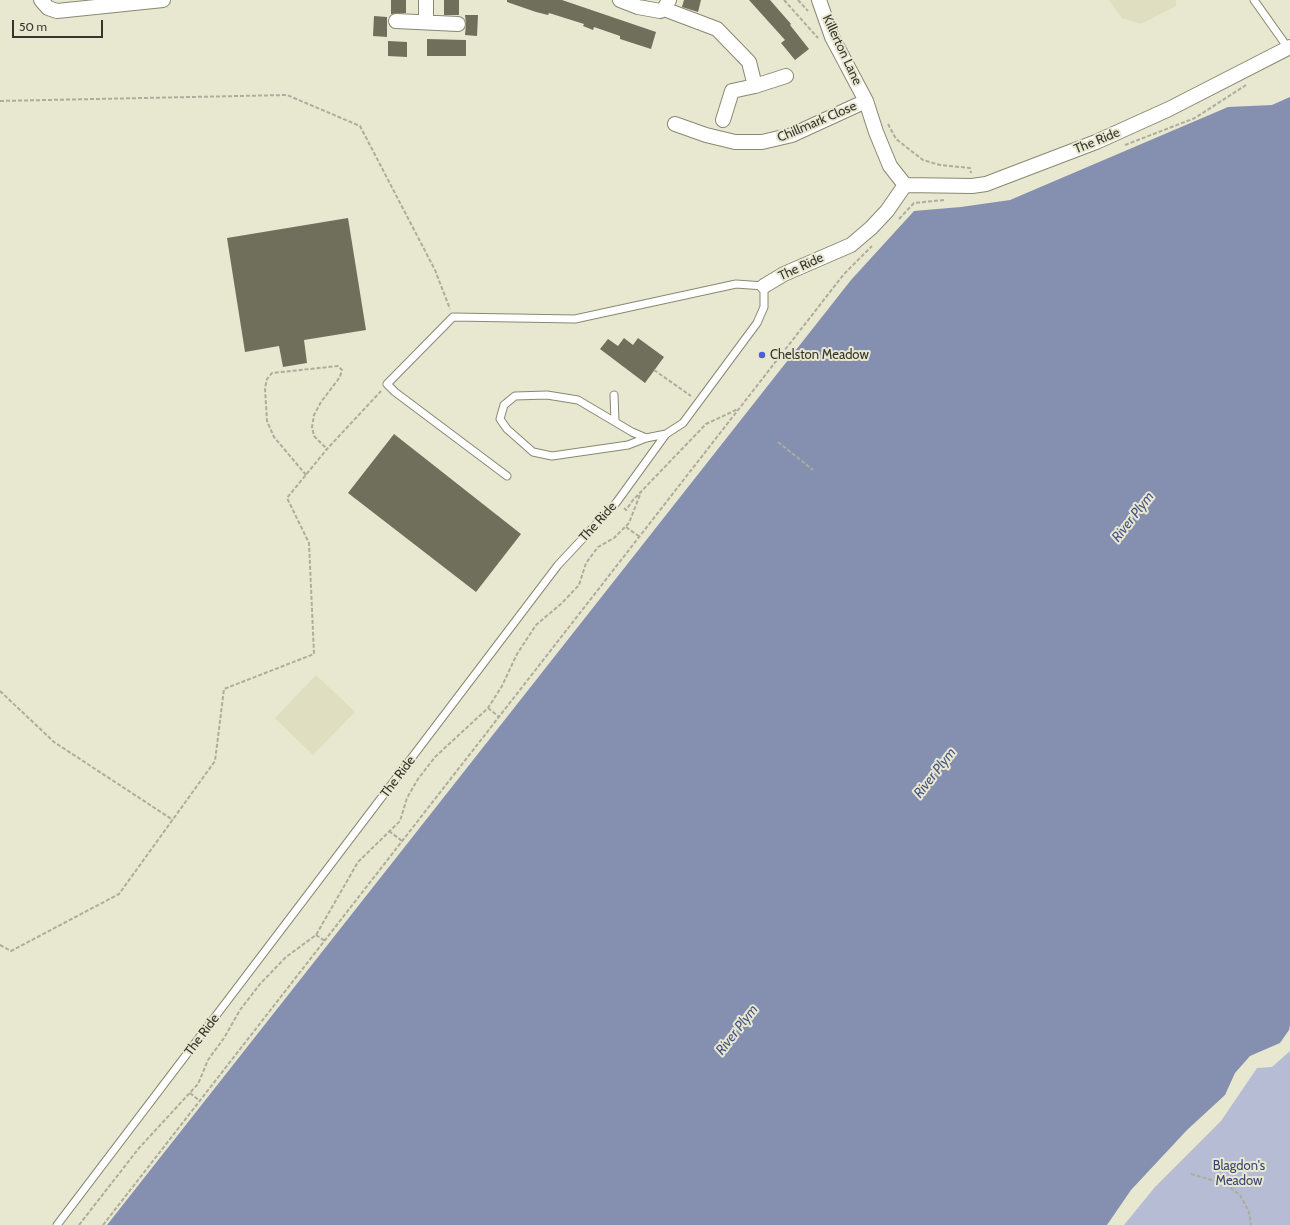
<!DOCTYPE html>
<style>
body{margin:0}
#map{position:relative;width:1290px;height:1225px;overflow:hidden;background:#e8e8d1;font-family:Cabin,sans-serif}
canvas{display:block}
.scale{position:absolute;left:12px;top:20px;width:91px;height:18px;box-sizing:border-box;border:2px solid #35352c;border-top:0;padding-left:5px;font-size:12px;line-height:14px;white-space:nowrap;color:#35352c;-webkit-text-stroke:3px #e8e8d1;paint-order:stroke}
</style>
<div id="map">
<canvas width="1290" height="1225"></canvas>
<div class="scale">50 m</div>
</div>
<script>
const c = document.querySelector('canvas').getContext('2d');
c.lineJoin = 'round';
function fill(path, color) {
  c.fillStyle = color;
  c.fill(path, 'evenodd');
}
function shape(rows) {
  const path = new Path2D();
  for (const r of rows) {
    path.moveTo(r[0], r[1]);
    for (let i = 2; i < r.length; i += 2) path.lineTo(r[i], r[i + 1]);
  }
  return path;
}
function stroke(path, color, width, dash) {
  c.strokeStyle = color;
  c.lineWidth = width;
  c.lineCap = dash ? 'butt' : 'round';
  c.setLineDash(dash || []);
  c.stroke(path);
}
function drawText(font, color, halo, rows, align = 'center') {
  c.font = font + ' Cabin,sans-serif';
  c.lineWidth = 4;
  c.setLineDash([]);
  c.textBaseline = 'middle';
  c.strokeStyle = halo;
  c.fillStyle = color;
  for (const [text, x, y, turn = 0] of rows) {
    c.save();
    c.translate(x, y);
    c.rotate((+turn || 0) * Math.PI / 180);
    c.textAlign = isNaN(turn) ? turn : align;
    if (halo) c.strokeText(text, 0, 0);
    c.fillText(text, 0, 0);
    c.restore();
  }
}
const built = shape([
 [1109,0,1176,0,1176,6,1141,24,1122,18],
 [316,675,355,712,313,755,275,718]
]);
const green = shape([
 [1290,1051,1290,1225,1124,1225,1155,1187,1221,1121,1257,1068,1272,1067]
]);
const water = shape([
 [1290,97,1290,1025,1289,1030,1280,1043,1250,1056,1235,1073,1225,1095,1187,1130,1131,1190,1107,1225,107,1225,851,280,914,211,961,207,1010,200,1228,107,1272,105]
]);
const building = shape([
 [391,0,406,0,406,13,391,14],
 [444,0,459,0,459,15,444,15],
 [507,0,562,0,656,32,651,49,620,39,620,36,594,27,593,30,583,26,584,24,549,13,548,15,536,12,507,2],
 [684,0,701,0,698,12,682,7],
 [749,0,770,0,791,24,790,25,809,49,795,60,781,43,785,40],
 [465,15,478,15,477,36,465,35,466,24],
 [374,16,387,17,387,37,373,36],
 [427,39,466,40,466,56,427,56],
 [388,41,407,42,407,57,388,56],
 [348,218,366,330,304,340,307,363,283,367,279,346,245,352,227,238],
 [624,338,633,345,638,338,664,357,645,383,600,349,608,339,618,346],
 [394,434,521,534,476,592,348,493]
]);
const path = shape([
 [784,0,818,38],
 [798,0,808,11],
 [0,101,287,95,360,126,435,270,450,309],
 [888,124,896,139,923,160,940,165,970,168,971,173],
 [1125,145,1195,118,1246,85],
 [899,219,914,203,944,200],
 [654,370,691,396],
 [778,442,813,470],
 [306,475,274,437,267,421,265,388,267,379,272,373,338,366,342,370,340,377,321,402,314,415,312,427,314,436,327,449],
 [624,508,626,510,633,500,706,424,738,409],
 [626,527,640,537],
 [0,691,54,742,173,820],
 [488,708,499,717],
 [389,831,402,841],
 [316,935,325,941],
 [0,945,11,951,119,894,215,761,224,689,314,654,309,543,287,498,327,449,381,391],
 [190,1093,200,1101],
 [1191,1174,1225,1184,1240,1195,1249,1212,1251,1225],
 [79,1225,139,1148,198,1084,208,1060,224,1038,240,1010,260,984,286,957,316,935,358,862,400,821,407,798,418,779,435,757,488,708,502,686,517,654,536,625,562,603,579,585,586,563,598,547,614,538,629,523,641,492],
 [103,1225,844,274,872,246]
]);
const lane = shape([
 [1254,0,1288,48],
 [614,395,615,421],
 [646,438,632,432,578,400,547,395,515,396,504,405,500,419,507,429,533,452,552,456,628,445,646,438,666,434],
 [57,1225,558,565,616,503,666,434,683,423,757,323,764,307,764,286,736,284,575,319,453,317,387,384,395,392,507,476]
]);
const street = shape([
 [41,0,48,8,57,11,163,0],
 [426,0,426,22],
 [620,0,638,7,660,11,664,9,669,0],
 [819,0,832,37,866,101,876,132,890,166,905,185],
 [664,9,717,29,749,62,755,86,786,76],
 [396,21,458,24],
 [723,120,732,91,755,86],
 [675,124,706,135,735,142,762,142,792,135,866,101],
 [905,185,972,186,986,184,1096,142,1169,109,1290,47],
 [764,286,784,274,851,245,871,228,887,211,905,185]
]);
const markers = [
 [762,355,4,"#4c5fd4"]
];
const streetNames = [
 ["Killerton Lane",842,50,65],
 ["Chillmark Close",817,122,-23],
 ["The Ride",1097,141,-22],
 ["The Ride",801,267,-25],
 ["The Ride",598,522,-48],
 ["The Ride",398,777,-53],
 ["The Ride",202,1035,-53]
];
const poiNames = [
 ["Chelston Meadow",770,355]
];
const parkNames = [
 ["Blagdon's",1239,1166],
 ["Meadow",1239,1181]
];
const waterNames = [
 ["River Plym",1133,517,-52],
 ["River Plym",935,773,-52],
 ["River Plym",737,1030,-52]
];
fill(built, '#dfdec0');
fill(green, '#b5bcd3');
fill(water, '#858fb0');
fill(building, '#6f6f5b');
stroke(lane, '#898873', 9);
stroke(street, '#898873', 16);
stroke(path, '#adad9b', 2, [4, 2]);
stroke(lane, '#fff', 7);
stroke(street, '#fff', 14);
for (const [x, y, r, color] of markers) {
  const dot = new Path2D();
  dot.arc(x, y, r, 0, 2 * Math.PI);
  c.fillStyle = color;
  c.fill(dot);
  stroke(dot, '#e8e8d1', 1.5);
}
drawText('13px', '#35352c', '#e8e8d1', streetNames);
drawText('13px', '#35352c', '#e8e8d1', poiNames, 'left');
drawText('13px', '#3a4675', '#e8e8d1', parkNames);
drawText('italic 14px', '#485485', '#e8e8d1', waterNames);
</script>
